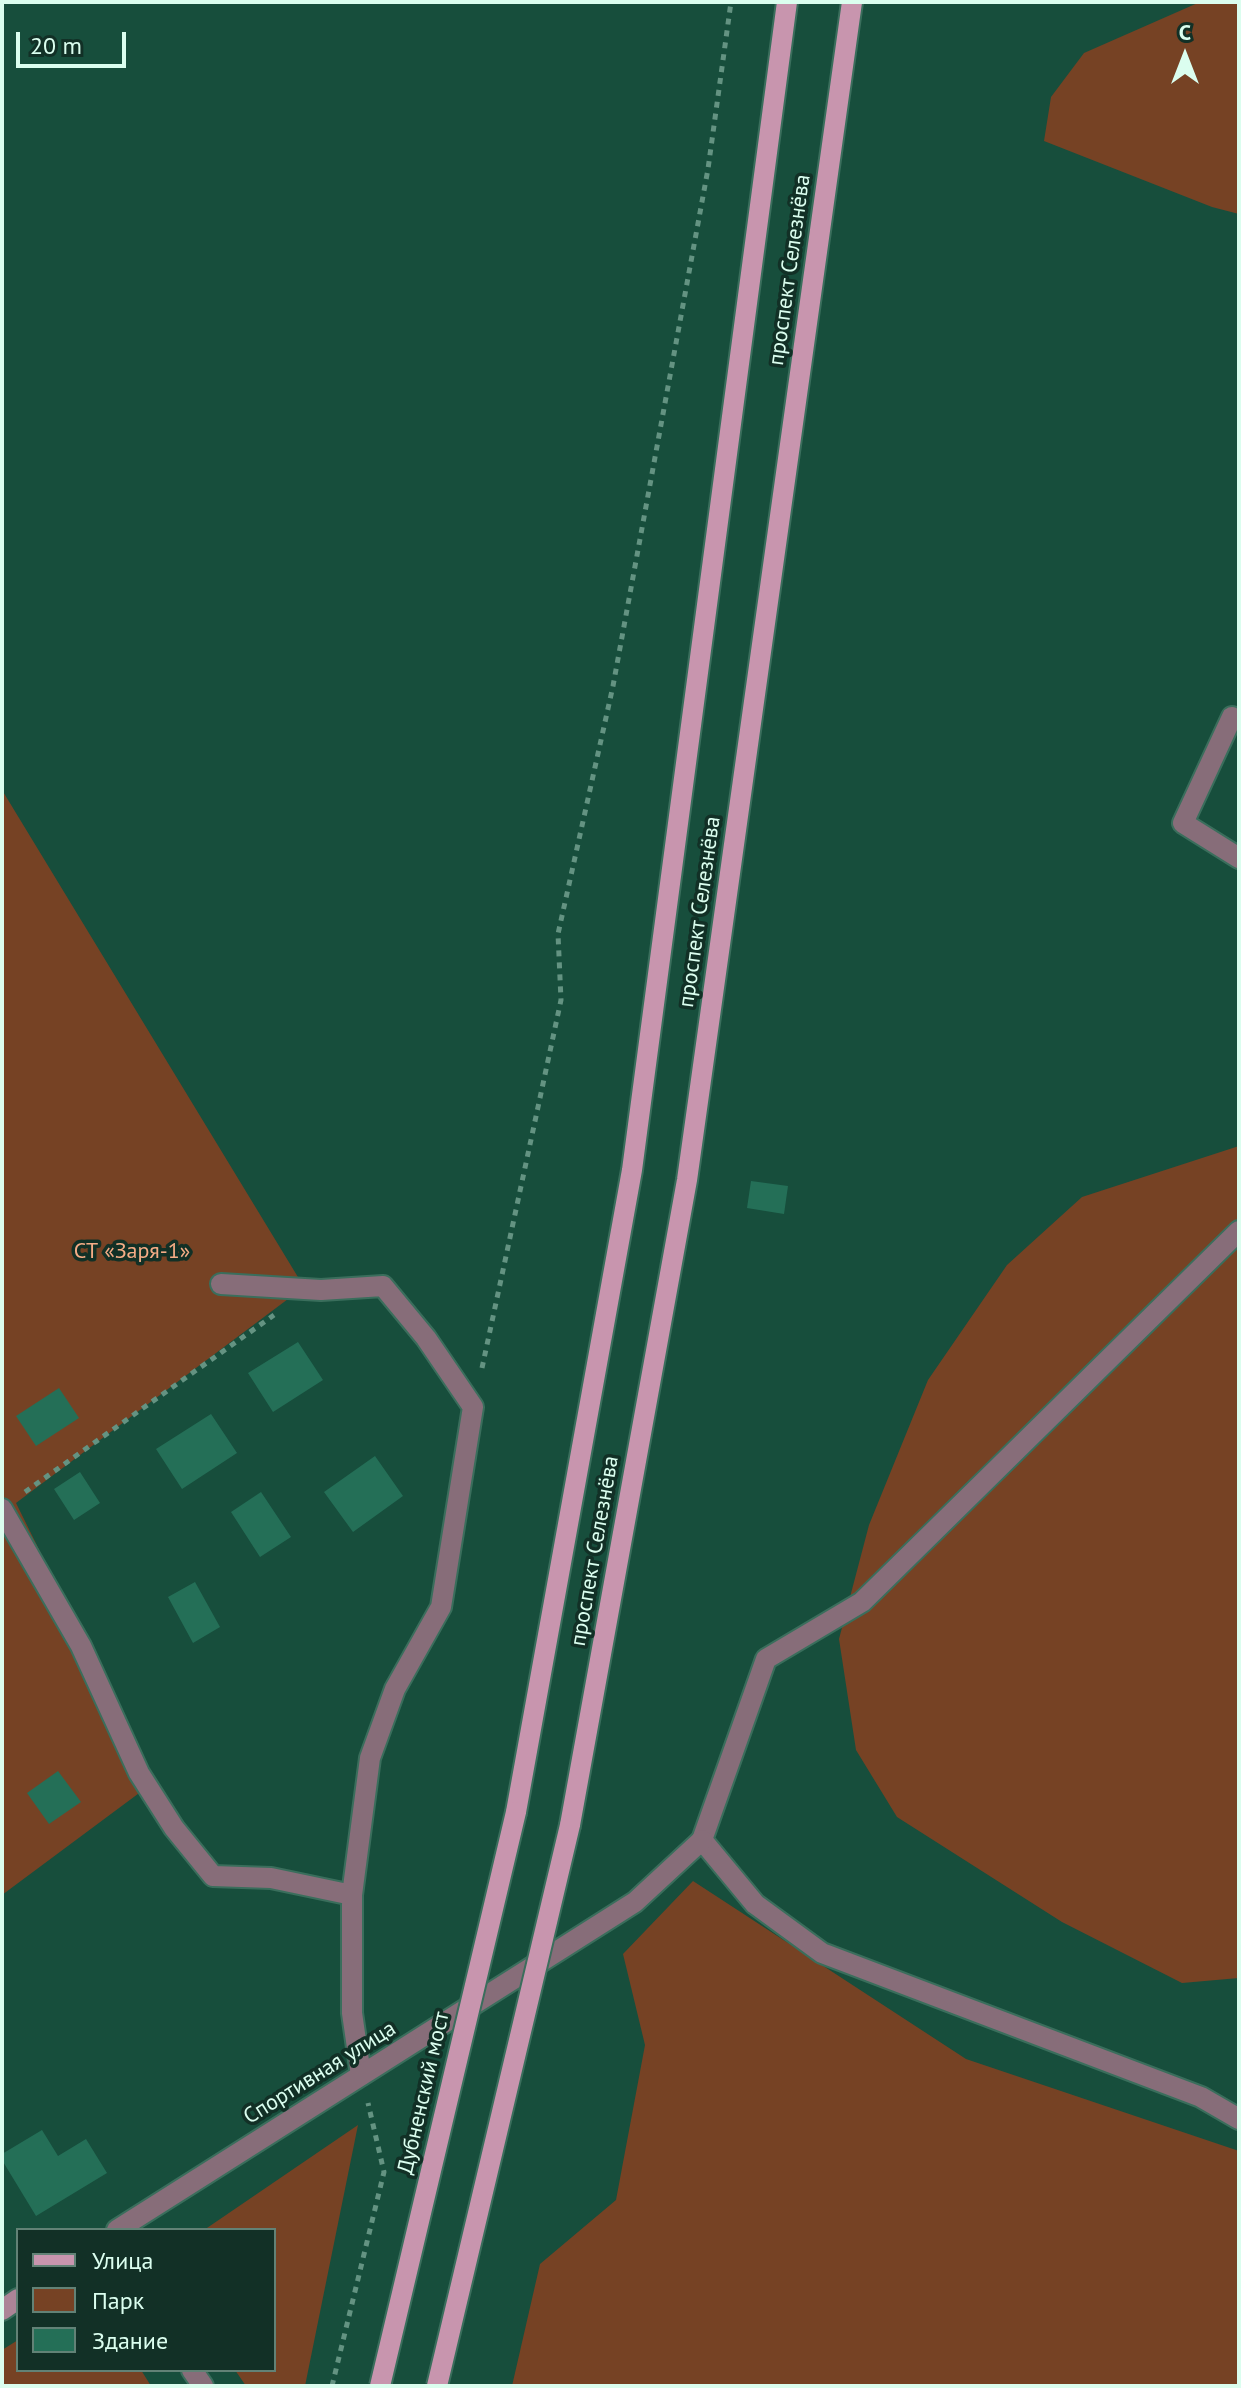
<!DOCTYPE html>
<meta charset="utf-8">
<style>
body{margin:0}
#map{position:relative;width:1241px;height:2388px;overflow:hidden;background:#174e3c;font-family:"PT Sans",sans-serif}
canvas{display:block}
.frame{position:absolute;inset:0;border:4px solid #dbfeef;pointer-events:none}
.legend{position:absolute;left:16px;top:2228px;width:260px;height:144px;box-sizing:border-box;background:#123026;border:2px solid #628276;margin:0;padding:10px 14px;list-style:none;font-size:24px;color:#dbfeef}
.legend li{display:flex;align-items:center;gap:16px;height:40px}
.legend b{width:40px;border:2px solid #628276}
.north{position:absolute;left:1145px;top:16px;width:80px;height:80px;-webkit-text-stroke:6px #123026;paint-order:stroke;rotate:0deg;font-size:22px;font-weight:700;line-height:32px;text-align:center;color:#dbfeef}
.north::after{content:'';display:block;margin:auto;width:28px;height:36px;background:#dbfeef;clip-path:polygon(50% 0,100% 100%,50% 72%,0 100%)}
.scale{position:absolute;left:16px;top:32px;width:110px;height:36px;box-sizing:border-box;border:4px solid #dbfeef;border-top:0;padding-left:10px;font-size:24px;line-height:28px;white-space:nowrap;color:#dbfeef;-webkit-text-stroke:6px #123026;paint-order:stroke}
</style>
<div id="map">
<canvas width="1241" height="2388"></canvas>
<div class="frame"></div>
<ul class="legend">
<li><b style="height:10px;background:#c895ae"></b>Улица</li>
<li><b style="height:22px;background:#764224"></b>Парк</li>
<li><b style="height:22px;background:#246f57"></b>Здание</li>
</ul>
<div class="north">С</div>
<div class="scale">20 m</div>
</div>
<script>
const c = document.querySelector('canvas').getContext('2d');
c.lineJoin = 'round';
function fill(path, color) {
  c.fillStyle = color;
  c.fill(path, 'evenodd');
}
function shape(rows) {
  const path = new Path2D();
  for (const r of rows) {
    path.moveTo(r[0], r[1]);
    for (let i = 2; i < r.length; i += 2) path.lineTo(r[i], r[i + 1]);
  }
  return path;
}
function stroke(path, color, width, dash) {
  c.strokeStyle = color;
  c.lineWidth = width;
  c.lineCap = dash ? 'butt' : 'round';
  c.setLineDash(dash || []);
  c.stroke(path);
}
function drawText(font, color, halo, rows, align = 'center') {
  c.font = font + ' "PT Sans",sans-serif';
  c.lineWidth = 7;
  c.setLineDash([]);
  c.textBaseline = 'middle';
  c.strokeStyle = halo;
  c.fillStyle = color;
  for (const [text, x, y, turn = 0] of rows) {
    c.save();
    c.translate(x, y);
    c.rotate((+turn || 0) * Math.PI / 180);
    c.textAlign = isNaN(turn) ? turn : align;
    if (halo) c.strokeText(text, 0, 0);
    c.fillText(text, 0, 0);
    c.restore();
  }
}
const green = shape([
 [1200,2,1239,2,1239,214,1212,207,1044,141,1051,97,1084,53],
 [2,790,304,1287,16,1503,154,1782,2,1895],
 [1239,1146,1239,1978,1182,1983,1062,1922,897,1817,856,1750,839,1639,869,1525,928,1380,1007,1265,1082,1197],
 [693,1881,966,2059,1239,2151,1239,2386,512,2386,540,2264,616,2200,645,2045,623,1954],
 [358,2125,305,2386,246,2386,235,2370,274,2370,274,2230,204,2230],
 [18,2340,18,2370,141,2370,151,2386,2,2386,2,2350]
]);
const building = shape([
 [751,1181,788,1186,784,1214,747,1208],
 [298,1342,323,1380,273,1412,248,1373],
 [59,1388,79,1418,36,1446,16,1416],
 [211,1414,237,1453,182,1489,156,1449],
 [375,1456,403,1496,353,1532,324,1492],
 [80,1472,100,1503,74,1520,54,1489],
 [261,1492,291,1537,260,1557,231,1512],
 [195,1582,220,1627,193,1643,168,1597],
 [58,1771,81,1802,49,1824,27,1793],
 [42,2130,58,2156,86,2139,107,2173,36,2216,2,2160,2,2154]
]);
const path = shape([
 [482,1368,561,1000,558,934,613,686,708,169,731,2],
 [25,1492,274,1315],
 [332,2386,384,2172,368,2103]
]);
const lane = shape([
 [1232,717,1183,823,1239,858],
 [1239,1231,862,1602,766,1659,702,1840,755,1904,822,1953,1201,2097,1239,2119],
 [221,1284,321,1290,383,1286,426,1338,473,1407,441,1607,395,1689,370,1758,352,1895,352,2013,361,2075],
 [2,1509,81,1646,139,1773,174,1828,213,1876,271,1878,352,1895],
 [192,2370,203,2386]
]);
const street = shape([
 [117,2230,635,1902,702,1840]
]);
const secondary = shape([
 [2,2310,18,2299]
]);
const primary = shape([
 [516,1812,632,1170,787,2],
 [570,1825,687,1180,852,2]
]);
const primaryBridge = shape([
 [380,2386,516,1812],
 [437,2386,570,1825]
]);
const streetNames = [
 ["проспект Селезнёва",790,270,-82],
 ["проспект Селезнёва",700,912,-82],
 ["проспект Селезнёва",595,1551,-80],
 ["Спортивная улица",320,2073,-32],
 ["Дубненский мост",424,2093,-77]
];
const parkNames = [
 ["СТ «Заря-1»",132,1252]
];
fill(green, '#764224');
fill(building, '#246f57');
stroke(lane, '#3a6e5c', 24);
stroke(street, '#3a6e5c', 24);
stroke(secondary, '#3a6e5c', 24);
stroke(primary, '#3a6e5c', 24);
stroke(path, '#649382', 5, [6, 6]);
stroke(lane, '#876d79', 20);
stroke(street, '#876d79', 20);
stroke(secondary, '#ac8497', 20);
stroke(primary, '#c895ae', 20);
stroke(primaryBridge, '#3a6e5c', 24, []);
stroke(primaryBridge, '#c895ae', 20);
drawText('22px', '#dbfeef', '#123026', streetNames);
drawText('22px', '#f5ac86', '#123026', parkNames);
</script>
